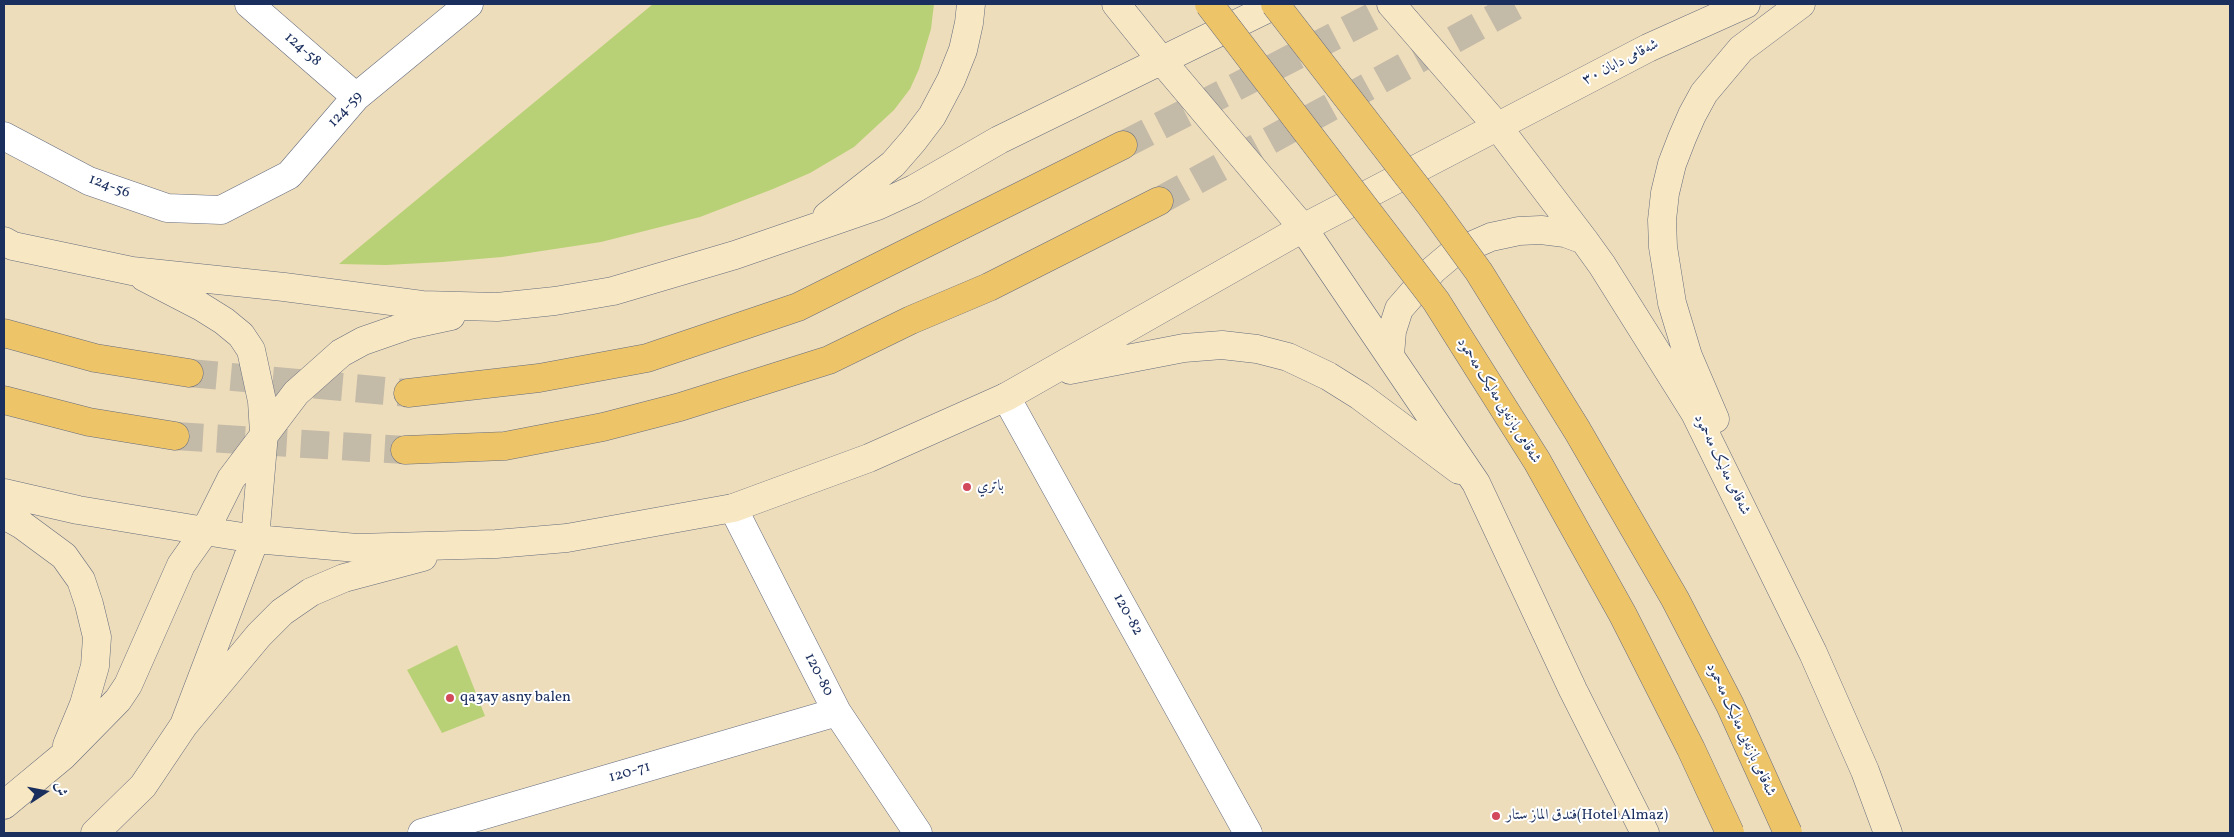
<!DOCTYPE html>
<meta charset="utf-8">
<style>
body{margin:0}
#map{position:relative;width:2234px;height:837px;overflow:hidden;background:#edb;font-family:Vollkorn,Amiri,serif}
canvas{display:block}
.frame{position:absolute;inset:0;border:5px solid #1b2f5e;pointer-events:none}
.north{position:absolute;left:20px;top:767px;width:50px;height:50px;-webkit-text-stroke:4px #fff;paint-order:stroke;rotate:79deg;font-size:14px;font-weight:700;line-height:20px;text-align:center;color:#1b2f5e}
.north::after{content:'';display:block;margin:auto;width:18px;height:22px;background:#1b2f5e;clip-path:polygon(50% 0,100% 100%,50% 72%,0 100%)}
</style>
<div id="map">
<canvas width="2234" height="837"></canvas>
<div class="frame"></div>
<div class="north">ش</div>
</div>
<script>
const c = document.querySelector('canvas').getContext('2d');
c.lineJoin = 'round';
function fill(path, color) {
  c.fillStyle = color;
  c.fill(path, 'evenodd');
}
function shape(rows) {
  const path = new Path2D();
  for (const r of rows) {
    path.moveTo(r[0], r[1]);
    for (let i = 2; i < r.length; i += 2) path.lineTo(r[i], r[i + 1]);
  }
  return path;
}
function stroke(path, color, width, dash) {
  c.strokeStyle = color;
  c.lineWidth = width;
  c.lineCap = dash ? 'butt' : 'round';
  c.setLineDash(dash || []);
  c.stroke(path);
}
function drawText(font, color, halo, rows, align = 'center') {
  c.font = font + ' Vollkorn,Amiri,serif';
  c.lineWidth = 4;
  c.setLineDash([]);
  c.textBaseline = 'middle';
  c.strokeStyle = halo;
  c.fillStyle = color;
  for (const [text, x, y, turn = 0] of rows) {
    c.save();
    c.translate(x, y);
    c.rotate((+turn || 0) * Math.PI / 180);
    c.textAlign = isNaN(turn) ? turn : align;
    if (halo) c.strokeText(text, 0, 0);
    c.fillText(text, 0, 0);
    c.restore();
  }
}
const green = shape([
 [653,4,934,4,931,29,919,69,910,89,894,110,854,147,810,173,773,189,700,217,601,242,502,257,443,262,386,265,339,264],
 [457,645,485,716,442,733,407,670]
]);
const primaryTunnel = shape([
 [1123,145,1397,4],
 [1159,201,1519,4],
 [189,373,408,393],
 [175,436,405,450]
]);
const minor = shape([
 [249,4,356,97],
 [4,136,89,181,167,208,221,210,289,175,356,97,469,4],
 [1006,397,1248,833],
 [733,508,837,712,918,833],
 [422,833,837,712]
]);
const secondary = shape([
 [1116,4,1162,61,1303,228,1476,483,1573,690,1645,833],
 [1391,4,1498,127,1584,240,1602,265,1695,413,1813,653,1865,771,1888,833],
 [827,216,893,164,913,141,932,116,951,80,963,50,969,23,971,4],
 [4,241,13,246,132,271,284,287,422,305,497,307,555,301,613,291,735,255,877,206,914,189,999,140,1277,4],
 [144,277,200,306,224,321,241,335,251,350,262,401,264,433,255,539,184,725],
 [1390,355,1392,331,1399,309,1433,270,1452,254,1491,237,1519,231,1541,230,1565,233,1584,240],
 [1070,370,1184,348,1222,345,1257,349,1288,357,1328,376,1360,396,1459,470],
 [1715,419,1688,356,1672,303,1663,247,1662,220,1665,193,1672,164,1682,138,1692,115,1704,93,1741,49,1801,4],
 [4,493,78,510,205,531,255,539,357,548,496,544,567,538,733,508,869,458,1006,397,1303,228,1648,48,1746,4],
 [4,515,22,525,64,556,81,580,89,604,97,637,95,666,84,704,67,745],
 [4,805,63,756,118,700,128,685,181,565,205,531,231,479,296,393,341,353,363,341,409,325,451,316],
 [95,833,143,786,184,725,259,635,282,612,311,592,344,578,423,557]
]);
const primary = shape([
 [4,333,95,358,189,373],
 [408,393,539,378,647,358,798,307,1123,145],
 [4,400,89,422,175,436],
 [405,450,505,446,603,427,680,407,829,360,911,320,989,287,1159,201]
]);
const trunkBridge = shape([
 [1209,4,1436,301,1537,461,1623,615,1691,749,1730,833],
 [1275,4,1431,206,1479,272,1577,430,1675,599,1730,705,1788,833]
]);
const markers = [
 [967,487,5,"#d1495b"],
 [450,698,5,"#d1495b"],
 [1496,816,5,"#d1495b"]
];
const streetNames = [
 ["124-58",302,50,41],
 ["شەقامی دابان ٣٠",1621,63,-27],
 ["124-59",346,110,-47],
 ["124-56",109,187,21],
 ["شەقامی بازنەیی مەلیک مەحمود",1498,401,58],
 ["شەقامی مەلیک مەحمود",1721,465,64],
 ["120-82",1127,615,61],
 ["120-80",818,675,63],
 ["شەقامی بازنەیی مەلیک مەحمود",1740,730,65],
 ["120-71",630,773,-16]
];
const poiNames = [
 ["باتري",977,487],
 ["qa3ay asny balen",460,698],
 ["فندق الماز ستار(Hotel Almaz)",1506,816]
];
fill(green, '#b8d176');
stroke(primaryTunnel, '#c4baa8', 28, [28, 14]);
stroke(minor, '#656c7f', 29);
stroke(secondary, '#656c7f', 29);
stroke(primary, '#656c7f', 29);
stroke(minor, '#fff', 28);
stroke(secondary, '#f8e7c3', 28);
stroke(primary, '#eec469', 28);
stroke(trunkBridge, '#656c7f', 29, []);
stroke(trunkBridge, '#eec469', 28);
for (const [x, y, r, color] of markers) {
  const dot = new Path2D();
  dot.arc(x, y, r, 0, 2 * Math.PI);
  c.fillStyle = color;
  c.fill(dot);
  stroke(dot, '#fff', 2);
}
drawText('15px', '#1b2f5e', '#fff', streetNames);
drawText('15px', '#1b2f5e', '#fff', poiNames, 'left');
</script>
